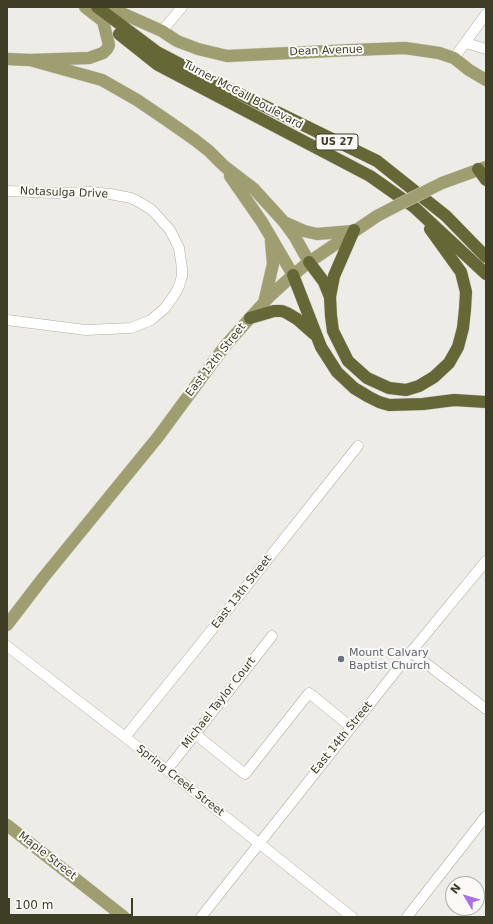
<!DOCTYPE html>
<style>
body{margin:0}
#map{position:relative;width:493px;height:924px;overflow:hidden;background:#eeece7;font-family:"DejaVu Sans",sans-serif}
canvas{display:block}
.frame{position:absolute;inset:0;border:8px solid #3e3e27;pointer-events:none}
.north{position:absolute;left:445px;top:876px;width:40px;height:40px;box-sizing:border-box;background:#faf9f7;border:1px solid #afaea4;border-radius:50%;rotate:308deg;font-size:11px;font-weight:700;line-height:16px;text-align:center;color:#3e3e27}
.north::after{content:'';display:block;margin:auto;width:14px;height:18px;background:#a96fe3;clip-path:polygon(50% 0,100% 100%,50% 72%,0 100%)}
.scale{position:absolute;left:8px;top:898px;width:125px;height:18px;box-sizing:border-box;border:2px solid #3e3e27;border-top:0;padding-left:5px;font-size:12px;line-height:14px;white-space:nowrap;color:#3e3e27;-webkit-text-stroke:3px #faf9f7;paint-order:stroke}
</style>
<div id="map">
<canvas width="493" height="924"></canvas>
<div class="frame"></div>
<div class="north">N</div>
<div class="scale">100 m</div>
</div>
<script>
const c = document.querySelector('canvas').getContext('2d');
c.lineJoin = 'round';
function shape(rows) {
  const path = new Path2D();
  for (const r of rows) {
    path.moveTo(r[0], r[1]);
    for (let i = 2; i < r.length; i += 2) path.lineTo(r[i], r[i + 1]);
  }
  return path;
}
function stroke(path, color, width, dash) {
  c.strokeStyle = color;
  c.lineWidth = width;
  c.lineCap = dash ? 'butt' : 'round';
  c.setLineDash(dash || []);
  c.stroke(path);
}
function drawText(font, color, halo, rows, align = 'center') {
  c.font = font + ' "DejaVu Sans",sans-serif';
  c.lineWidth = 4;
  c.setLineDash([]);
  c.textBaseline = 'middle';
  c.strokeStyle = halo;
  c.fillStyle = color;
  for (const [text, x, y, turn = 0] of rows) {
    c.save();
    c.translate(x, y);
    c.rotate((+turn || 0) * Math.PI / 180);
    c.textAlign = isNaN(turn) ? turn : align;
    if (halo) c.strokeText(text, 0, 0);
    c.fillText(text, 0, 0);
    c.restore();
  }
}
const minor = shape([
 [162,31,182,7],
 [466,43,486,49],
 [454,58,486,14],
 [7,191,58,193,90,192,110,194,131,198,141,203,152,210,170,230,179,248,182,268,182,276,179,286,175,294,165,308,151,320,131,328,86,330,7,320],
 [7,646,125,737,352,917],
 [411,652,486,709],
 [195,734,245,774,309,693,351,727],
 [125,737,194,652,358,446],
 [167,770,272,636],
 [201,917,411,652,486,561],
 [407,917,486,816]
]);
const major = shape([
 [108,7,162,31,177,41,198,49,227,56,352,50,405,48,439,53,454,58,469,70,486,80],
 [7,59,30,60,89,58,103,53,107,49,109,45,103,21,85,7],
 [30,60,102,80,137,100,168,121,195,140,209,151,224,166,254,189,284,222,295,237,309,262],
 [230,176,262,222,293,275],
 [442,183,486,167],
 [286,223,304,231,317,234,353,231],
 [264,303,273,264,271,241],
 [7,625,43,578,158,437,225,346,250,318,270,296,293,275,309,262,377,216],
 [7,825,124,917]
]);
const highway = shape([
 [97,7,157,52,203,76,377,161,446,216,486,257],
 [119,34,158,65,370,176,414,207,486,274],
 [478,169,486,180],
 [354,230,334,276,330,297,331,316,333,331,348,361,367,378,389,388,406,390,419,386,434,377,449,363,458,347,463,328,465,309,466,292,461,272,430,229],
 [309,262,324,282,330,297],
 [293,275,321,347,337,372,354,388,369,397,379,402,389,405,423,404,454,400,486,402],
 [250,318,274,311,282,311,287,313,297,319,314,334]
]);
const majorBridge = shape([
 [377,216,402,203,442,183]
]);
const markers = [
 [341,659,4,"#6b7280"]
];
const shields = [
 [337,142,42]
];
const shieldNames = [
 ["US 27",337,142]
];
const streetNames = [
 ["Dean Avenue",326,51,-2],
 ["Turner McCall Boulevard",243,95,28],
 ["Notasulga Drive",64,193,2],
 ["East 12th Street",216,360,-52],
 ["East 13th Street",242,592,-52],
 ["Michael Taylor Court",219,703,-52],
 ["East 14th Street",342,738,-51],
 ["Spring Creek Street",180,781,38],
 ["Maple Street",47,856,38]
];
const worshipNames = [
 ["Mount Calvary",349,653],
 ["Baptist Church",349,666]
];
stroke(minor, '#afada2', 11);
stroke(major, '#c9c9c3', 13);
stroke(highway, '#c9c9c3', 13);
stroke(minor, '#fff', 10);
stroke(major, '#9e9e70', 12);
stroke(highway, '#656736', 12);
stroke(majorBridge, '#c9c9c3', 13, []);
stroke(majorBridge, '#9e9e70', 12);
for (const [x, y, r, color] of markers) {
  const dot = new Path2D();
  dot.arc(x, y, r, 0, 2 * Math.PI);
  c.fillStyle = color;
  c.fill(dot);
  stroke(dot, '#faf9f7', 1.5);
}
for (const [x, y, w] of shields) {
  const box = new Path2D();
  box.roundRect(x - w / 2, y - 8, w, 16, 3);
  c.fillStyle = '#faf9f7';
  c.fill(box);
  stroke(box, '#3e3e27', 1);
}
drawText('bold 10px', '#3e3e27', null, shieldNames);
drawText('11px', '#3e3e27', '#faf9f7', streetNames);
drawText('11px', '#5b616d', '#faf9f7', worshipNames, 'left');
</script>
